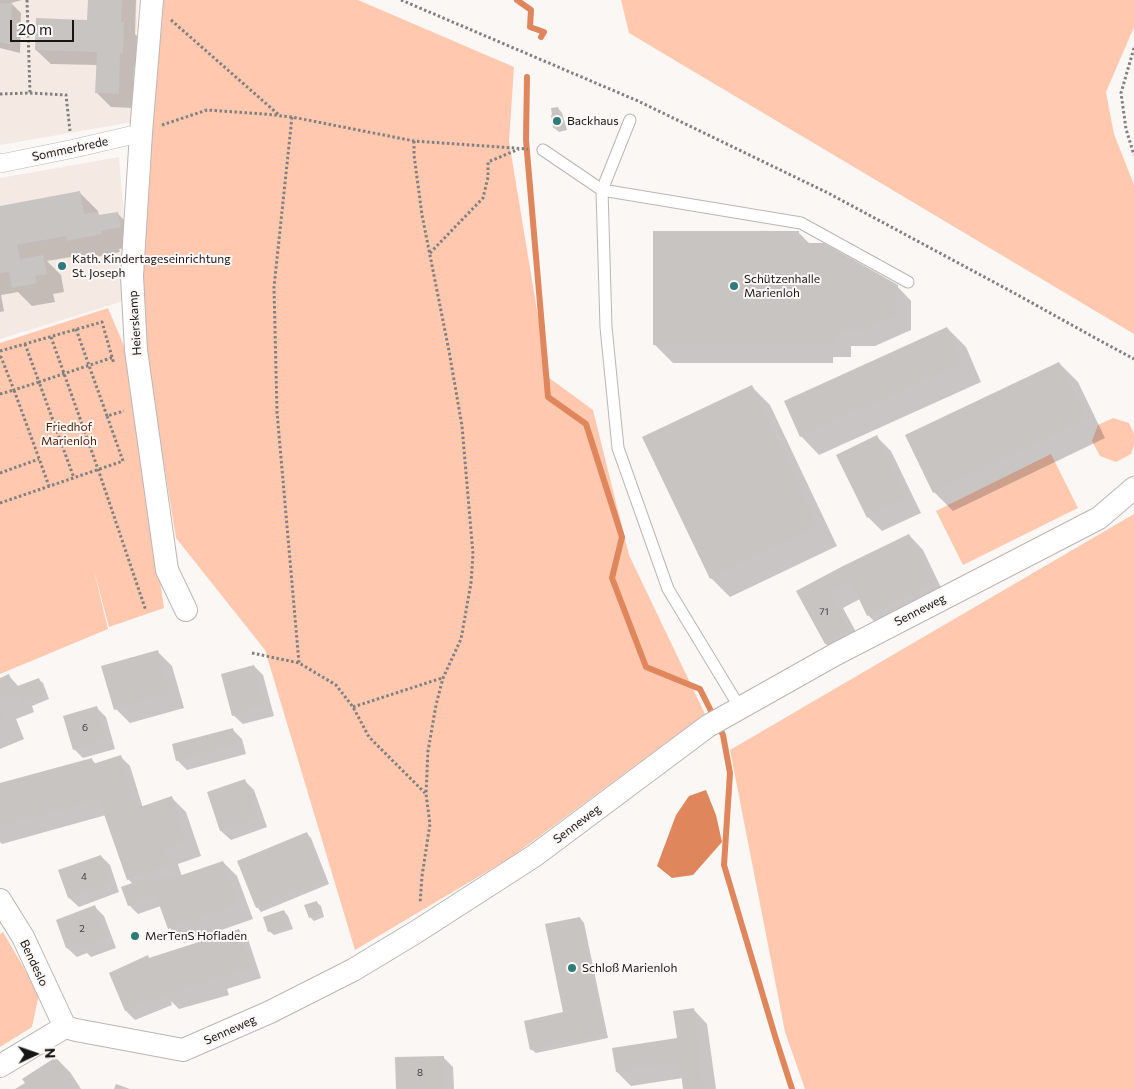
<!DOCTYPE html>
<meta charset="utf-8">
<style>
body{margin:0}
#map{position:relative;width:1134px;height:1089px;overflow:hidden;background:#faf7f5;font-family:Commissioner,sans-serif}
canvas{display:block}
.north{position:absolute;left:10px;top:1029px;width:50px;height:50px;-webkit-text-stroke:4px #faf7f5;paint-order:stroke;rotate:87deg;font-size:14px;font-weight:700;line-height:20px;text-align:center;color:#171616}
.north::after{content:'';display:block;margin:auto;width:18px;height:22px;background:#171616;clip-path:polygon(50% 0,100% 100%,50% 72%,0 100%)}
.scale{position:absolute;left:10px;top:20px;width:64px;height:22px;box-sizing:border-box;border:2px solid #171616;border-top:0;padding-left:6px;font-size:15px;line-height:18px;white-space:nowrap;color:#171616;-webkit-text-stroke:4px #faf7f5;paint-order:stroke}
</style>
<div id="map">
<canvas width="1134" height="1089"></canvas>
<div class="north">N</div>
<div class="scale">20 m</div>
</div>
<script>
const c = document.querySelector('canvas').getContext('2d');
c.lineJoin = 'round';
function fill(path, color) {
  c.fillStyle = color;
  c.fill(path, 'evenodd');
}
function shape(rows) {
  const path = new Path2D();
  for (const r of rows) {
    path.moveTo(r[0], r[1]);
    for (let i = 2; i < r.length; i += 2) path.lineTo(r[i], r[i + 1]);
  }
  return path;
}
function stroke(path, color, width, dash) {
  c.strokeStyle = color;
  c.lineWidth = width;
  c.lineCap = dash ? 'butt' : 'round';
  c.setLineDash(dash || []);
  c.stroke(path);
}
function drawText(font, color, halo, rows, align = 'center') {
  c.font = font + ' Commissioner,sans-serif';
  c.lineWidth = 4;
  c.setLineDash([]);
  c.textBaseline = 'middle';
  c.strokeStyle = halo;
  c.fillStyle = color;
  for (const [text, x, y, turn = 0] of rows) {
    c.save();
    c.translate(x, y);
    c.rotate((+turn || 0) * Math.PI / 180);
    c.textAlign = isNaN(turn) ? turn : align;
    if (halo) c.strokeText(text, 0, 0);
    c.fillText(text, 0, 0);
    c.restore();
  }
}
const built = shape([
 [0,0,138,0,133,122,0,145],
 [119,157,125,230,124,301,0,339,0,178]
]);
const green = shape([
 [161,0,358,0,514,67,509,141,548,377,593,410,629,555,705,714,510,858,355,950,265,650,176,538,146,354,142,275],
 [621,0,1134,0,1134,27,1106,92,1114,134,1134,185,1134,334,629,33],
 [108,308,127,353,164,608,109,627,93,567,108,629,0,674,0,343],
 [1113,418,1129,423,1134,434,1134,445,1131,454,1116,462,1100,456,1092,441,1098,425],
 [1051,454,1078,508,963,565,936,511],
 [1134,514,1134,1089,805,1089,785,1032,730,750],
 [3,932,39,994,32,1027,0,1047,0,934]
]);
const water = shape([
 [706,790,716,815,722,842,693,875,672,878,657,866,676,815,689,796]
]);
const shadow = shape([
 [0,0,22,0,11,3,21,13,20,53,0,48],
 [89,0,136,0,135,34,138,37,137,67,134,67,133,108,111,107,97,93,98,65,51,64,36,50,88,22],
 [558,108,562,113,567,130,559,132,554,128,552,116],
 [79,192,98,211,99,216,117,213,136,232,139,245,119,249,120,252,87,259,83,255,47,261,61,275,64,292,53,294,55,302,32,306,18,292,1,295,4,311,0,312,0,208],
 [798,232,810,244,897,286,911,301,911,330,875,346,851,346,851,357,833,357,833,363,673,363,654,344],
 [947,328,966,347,981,382,819,455,801,436],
 [1059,363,1078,382,1105,438,953,511,934,492],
 [751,386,770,405,837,546,730,597,711,578],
 [877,437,891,451,921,513,882,531,868,517],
 [909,535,923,550,946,598,882,629,868,615,860,599,843,608,863,645,840,658,826,644,798,592],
 [157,651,172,666,184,708,130,723,116,709],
 [254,666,263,675,274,716,243,724,233,715],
 [9,676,19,687,38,679,43,683,49,699,32,706,34,712,16,719,24,739,0,749,0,679],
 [97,708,106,717,115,749,83,758,74,749],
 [232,729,242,739,246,754,187,770,177,760],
 [120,756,130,766,143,808,172,798,186,812,201,856,178,864,182,877,223,862,237,876,253,919,184,943,170,928,161,906,138,914,129,905,133,884,128,879,106,815,2,844,0,842,0,784,91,759,96,764],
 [245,781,254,790,267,827,231,840,221,831,209,793],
 [307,834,311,838,329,884,261,912,257,907],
 [101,856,110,865,119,892,79,907,69,898,59,871],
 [316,902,321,906,324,917,314,921,310,917],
 [95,907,104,916,116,948,91,957,87,953,77,957,67,948,57,920],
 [284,911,288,916,293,929,274,935,269,931],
 [580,918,584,923,608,1038,536,1053,531,1049,565,1013],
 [239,930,248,939,261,978,227,989,229,995,179,1009,171,1001,172,1005,135,1020,126,1011,110,973],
 [693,1009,707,1024,716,1089,684,1089,683,1078,631,1086,617,1072,613,1049,678,1039],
 [56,1058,70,1072,81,1089,17,1089,26,1083],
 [444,1058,453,1067,454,1089,397,1089]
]);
const stream = shape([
 [517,0,531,10,530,27,544,32,541,37],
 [527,77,526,140,548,397,586,424,622,537,612,578,646,667,700,689,723,735,730,773,724,865,775,1036,792,1089]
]);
const building = shape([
 [88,0,122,0,121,22,124,22,123,53,120,53,119,94,95,93,97,52,35,50,36,18,87,20],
 [0,3,12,3,11,45,0,42],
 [558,107,563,126,553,128,551,115,552,115,551,108],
 [80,191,84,214,97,212,98,215,118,212,121,227,101,231,102,234,67,241,66,236,17,245,20,259,43,255,47,274,35,276,37,283,12,288,9,272,0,273,0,206],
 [653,231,799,231,799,247,805,247,805,243,824,243,898,285,897,316,860,332,837,332,837,343,815,343,815,345,653,345],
 [947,327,964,363,800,437,784,401],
 [1059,362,1087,419,933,493,905,435],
 [752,385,819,527,710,579,642,437],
 [877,435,908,498,867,518,836,455],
 [909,534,933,583,867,616,851,582,830,593,850,631,825,644,796,591,843,566],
 [158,650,170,693,114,710,101,666],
 [254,665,265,706,232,716,221,674],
 [9,674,17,694,0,699,0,678],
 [39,678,45,694,22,704,15,687],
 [0,705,6,720,0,723],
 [97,706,107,740,73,750,63,716],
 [233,728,237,745,176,761,172,744],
 [121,755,137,808,172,796,187,842,165,850,170,865,127,880,99,800,0,827,0,783,92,758,93,764],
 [245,779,258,818,220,831,207,792],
 [307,832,326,880,256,908,237,861],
 [101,855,111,883,68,898,58,870],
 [223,861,239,905,168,929,156,896,128,906,121,887,149,877,151,882,175,873,176,877],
 [317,901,321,913,309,918,304,905],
 [95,905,107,939,81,948,79,943,66,948,56,920],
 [284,910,289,925,268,932,263,917],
 [580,917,605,1034,530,1050,524,1021,563,1012,545,924],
 [239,929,252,968,164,996,125,1011,109,973,148,955,149,958],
 [694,1008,704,1089,683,1089,680,1063,616,1072,612,1048,677,1038,673,1011],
 [444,1056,445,1089,396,1089,395,1057],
 [56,1057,73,1082,69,1085,72,1089,15,1089,25,1083,22,1079],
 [116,1084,130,1089,114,1089]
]);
const path = shape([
 [27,0,30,93],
 [401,0,638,101,828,193,1016,294,1097,339,1134,359],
 [171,20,279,115],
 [1134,48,1121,93,1126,129,1134,155],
 [0,94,30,93,66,95,70,131],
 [292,117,274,287,277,412,299,663],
 [162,125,207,110,264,114,292,117,414,141,528,149],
 [414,141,414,155,422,215,449,351,462,426,473,554,471,583,461,639,443,678,436,705,428,751,426,794,430,824,422,876,420,903],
 [430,253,483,198,488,177,488,162,519,149],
 [76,329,107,416],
 [51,337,98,469,146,611],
 [25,344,39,382,114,357],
 [0,351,102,322,114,364],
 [0,357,1,357,14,390,39,382,74,478],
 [0,394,14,390,49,486],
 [0,473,39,459],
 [0,503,123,461,107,416,124,411],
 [252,653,299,663,336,685,353,707,369,737,425,793],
 [353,707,442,678]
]);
const service = shape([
 [630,120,602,190,801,223,908,282],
 [543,150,602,190,606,327,618,448,668,589,740,708]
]);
const pedestrian = shape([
 [0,163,3,163,72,149,141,133]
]);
const minor = shape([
 [152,0,141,133,132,276,136,350,167,570,186,610],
 [0,900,23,937,65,1027],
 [0,1066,65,1027,76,1030,183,1050,270,1012,353,970,416,932,534,856,708,726,836,654,1099,518,1134,488]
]);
const markers = [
 [557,121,5,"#307a7a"],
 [62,266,5,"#307a7a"],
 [734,286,5,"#307a7a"],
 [135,936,5,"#307a7a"],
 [572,968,5,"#307a7a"]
];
const numberNames = [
 ["71",824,612],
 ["6",85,728],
 ["4",84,877],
 ["2",82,929],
 ["8",420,1073]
];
const poiNames = [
 ["Backhaus",567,121],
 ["Kath. Kindertageseinrichtung",72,259],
 ["St. Joseph",72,273],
 ["Schützenhalle",744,279],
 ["Marienloh",744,293],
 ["MerTenS Hofladen",145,936],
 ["Schloß Marienloh",582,968]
];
const streetNames = [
 ["Sommerbrede",70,149,-12],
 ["Heierskamp",135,323,-94],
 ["Senneweg",920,610,-27],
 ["Senneweg",577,824,-37],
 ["Bendeslo",34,963,65],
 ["Senneweg",230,1030,-24]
];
const parkNames = [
 ["Friedhof",69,427],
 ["Marienloh",69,441]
];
fill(built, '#f5e9e4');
fill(green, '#ffc8af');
fill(water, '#df865c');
fill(shadow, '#0003');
stroke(stream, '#df865c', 6);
fill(building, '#c7c4c2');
stroke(service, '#bab6b5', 13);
stroke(pedestrian, '#bab6b5', 19);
stroke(minor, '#bab6b5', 24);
stroke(path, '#82807f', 3, [2.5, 2.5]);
stroke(service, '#fff', 11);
stroke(pedestrian, '#fff', 18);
stroke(minor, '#fff', 22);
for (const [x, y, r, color] of markers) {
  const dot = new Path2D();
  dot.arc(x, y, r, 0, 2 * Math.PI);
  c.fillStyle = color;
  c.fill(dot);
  stroke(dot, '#faf7f5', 2);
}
drawText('10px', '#434241', null, numberNames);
drawText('12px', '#171616', '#faf7f5', poiNames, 'left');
drawText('12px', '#171616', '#faf7f5', streetNames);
drawText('12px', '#541d00', '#faf7f5', parkNames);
</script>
